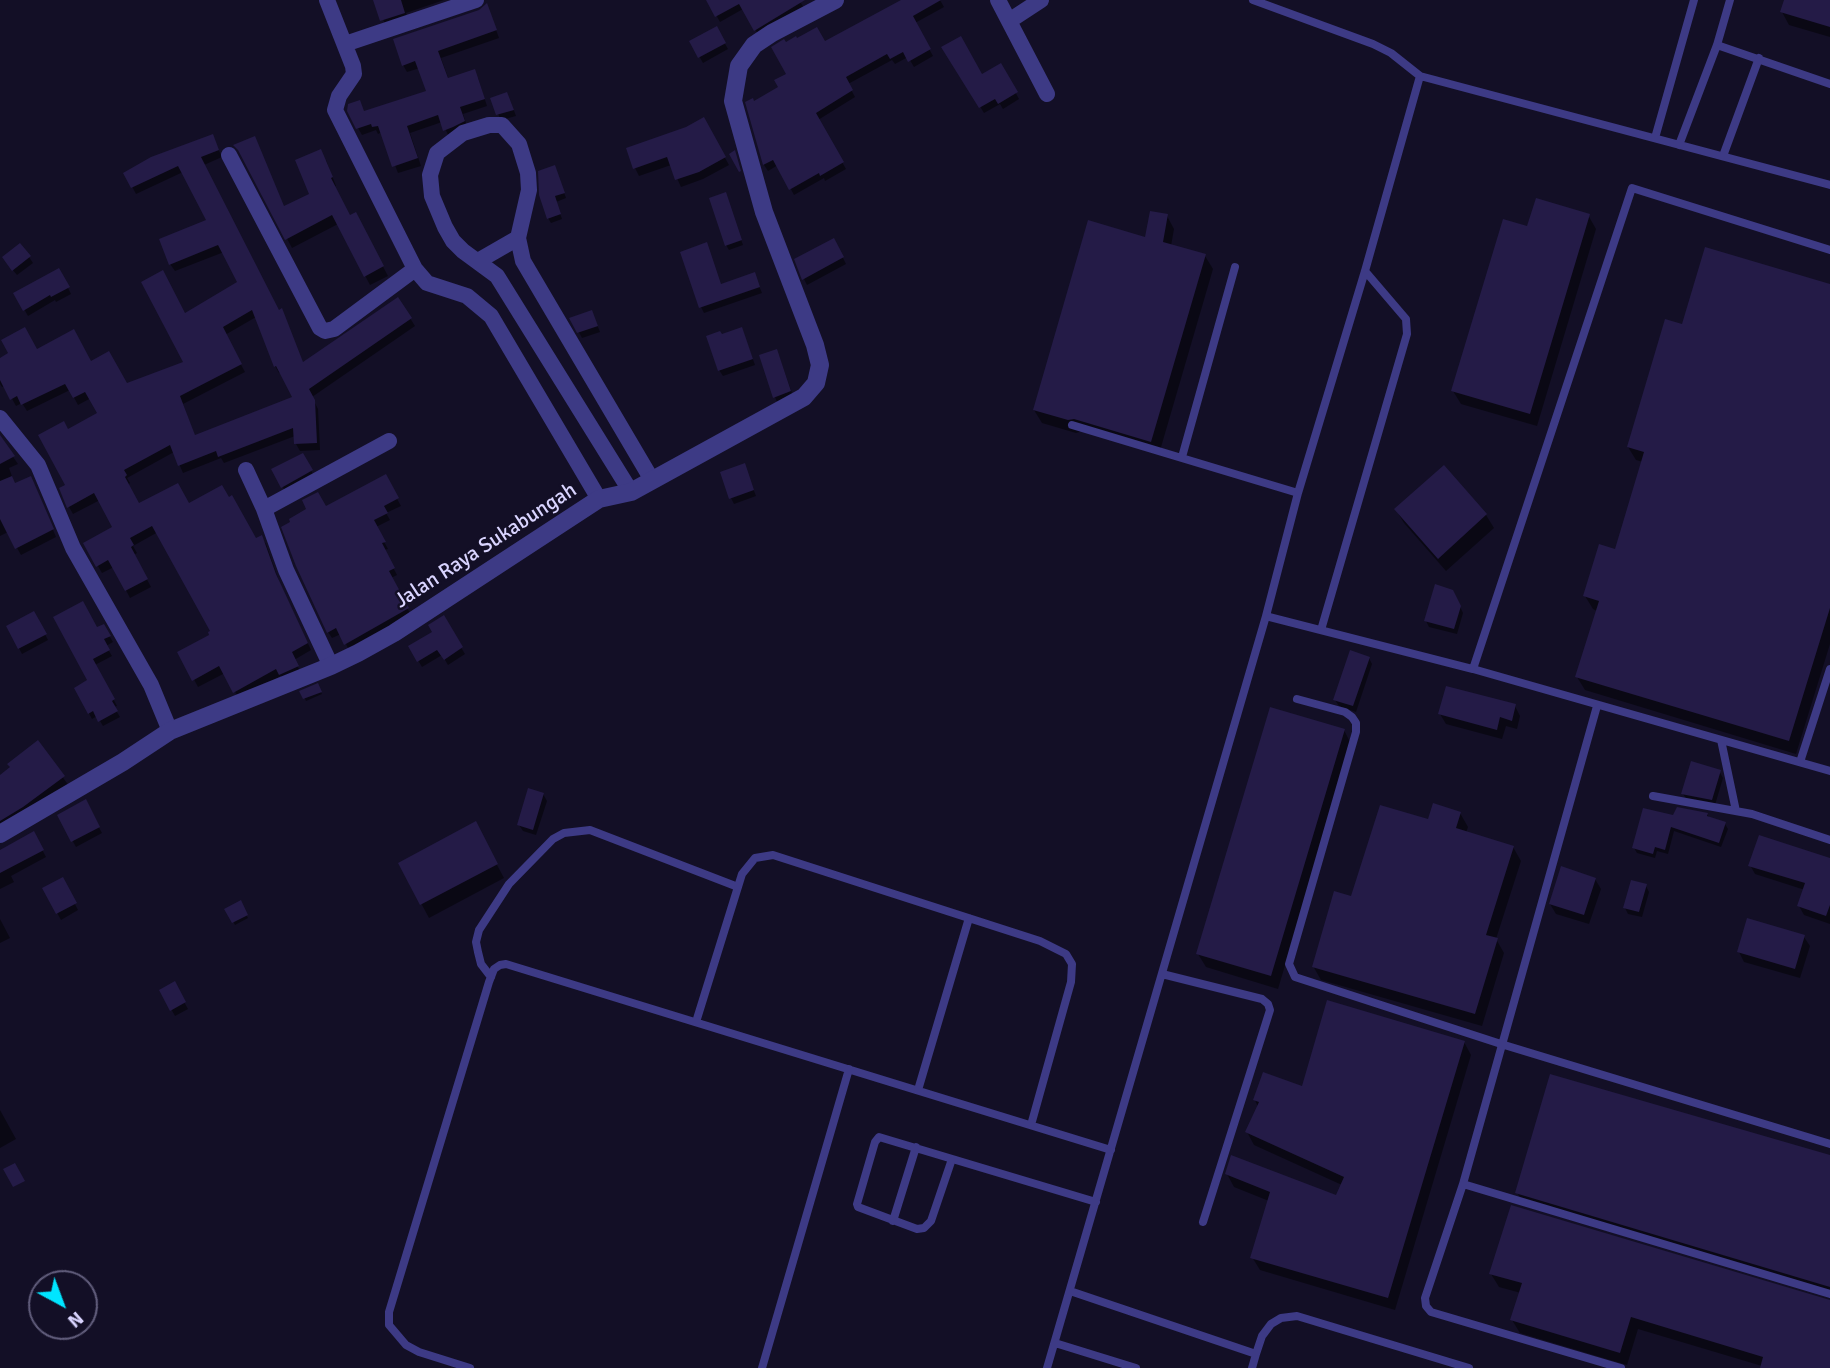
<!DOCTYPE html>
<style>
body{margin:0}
#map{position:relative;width:1830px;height:1368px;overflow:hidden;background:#130f26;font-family:Signika,sans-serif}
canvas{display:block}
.north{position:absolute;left:28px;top:1270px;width:70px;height:70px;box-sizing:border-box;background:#130f26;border:2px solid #625e7d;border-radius:50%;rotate:139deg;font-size:19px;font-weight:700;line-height:28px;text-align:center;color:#d9d4ff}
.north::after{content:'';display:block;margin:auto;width:24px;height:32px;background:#00e5ff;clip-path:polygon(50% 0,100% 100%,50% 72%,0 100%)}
</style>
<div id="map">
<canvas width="1830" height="1368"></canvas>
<div class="north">N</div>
</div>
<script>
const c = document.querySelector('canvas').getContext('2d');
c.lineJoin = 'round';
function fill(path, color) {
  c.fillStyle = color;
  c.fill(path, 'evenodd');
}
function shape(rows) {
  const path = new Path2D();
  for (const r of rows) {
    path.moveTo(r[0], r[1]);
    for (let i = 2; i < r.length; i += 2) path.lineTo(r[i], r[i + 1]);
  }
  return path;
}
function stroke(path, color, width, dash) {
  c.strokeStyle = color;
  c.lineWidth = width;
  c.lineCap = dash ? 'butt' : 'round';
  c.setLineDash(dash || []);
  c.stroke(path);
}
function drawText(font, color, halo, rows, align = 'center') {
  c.font = font + ' Signika,sans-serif';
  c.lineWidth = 5;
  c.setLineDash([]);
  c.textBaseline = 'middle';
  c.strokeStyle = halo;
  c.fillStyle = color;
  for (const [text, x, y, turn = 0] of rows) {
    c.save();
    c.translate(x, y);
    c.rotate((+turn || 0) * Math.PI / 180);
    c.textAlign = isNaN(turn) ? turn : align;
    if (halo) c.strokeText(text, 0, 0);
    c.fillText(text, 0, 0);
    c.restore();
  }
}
const shadow = shape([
 [375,0,444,0,406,13,409,21,387,29],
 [708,0,799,0,804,8,759,36,743,9,720,22],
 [904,0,940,0,944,7,915,23,933,56,914,67,908,57,895,64,892,60,848,84,855,97,818,120,846,169,825,181,824,178,794,195,778,165,768,171,764,165,747,103,753,103,781,88,788,75,785,44,825,43],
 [1786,0,1830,0,1830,37,1789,25,1782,12],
 [487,5,499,38,441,58,449,80,478,78,487,106,463,114,468,129,449,137,442,122,410,133,421,166,398,173,382,132,378,134,376,130,362,135,358,128,364,113,428,92,420,68,407,72,403,65],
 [716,28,728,49,703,63,691,42],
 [944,47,982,76,1001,66,1019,99,1003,109,1000,104,984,113],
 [510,100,516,116,501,120,498,114],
 [703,119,729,165,703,179,681,187,671,165,639,176,635,168,686,129],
 [212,136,222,157,204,165,303,364,398,299,415,326,312,397,318,409,320,450,300,451,296,444,295,436,224,463,221,458,183,473,174,452,127,478,130,483,128,485,138,505,188,505,255,540,261,537,266,544,280,584,311,650,294,660,302,674,284,681,281,676,239,699,225,673,198,687,180,653,212,636,213,632,158,532,133,546,137,553,134,555,151,587,130,598,114,567,102,573,85,544,115,528,100,500,73,514,69,507,68,431,99,414,91,398,78,405,70,390,27,411,22,403,16,406,5,386,2,387,0,384,0,360,36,351,91,363,126,385,185,363,185,315,240,282,224,252,175,271,170,264,209,221,183,172,136,194,125,173],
 [256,317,275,366,279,373,281,373,295,398,195,436,183,404,245,372,225,335],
 [236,146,285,208,311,194,326,160,336,186,334,187,350,217,355,214,388,276,370,285,338,224,292,248,245,159],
 [557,173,566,198,556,202,562,219,551,223,548,218],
 [725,194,743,245,729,250,726,245],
 [1588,215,1596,229,1537,426,1461,404,1453,391,1529,228],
 [1167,216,1174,229,1171,246,1205,256,1213,269,1159,454,1082,431,1076,433,1042,423,1034,410,1146,239],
 [834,240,846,264,807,285,804,279],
 [29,257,33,263,17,275,7,263],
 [59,270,71,294,56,302,55,300,28,316,15,293],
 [754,274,762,293,704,313,701,307,721,286],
 [1830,286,1830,644,1796,754,1585,690,1577,677,1597,611,1593,609,1585,596,1616,551,1643,462,1636,460,1628,447,1683,326],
 [592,312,600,332,582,338,572,319],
 [742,329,755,365,723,376,719,370,722,336],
 [779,356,793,396,777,402,775,397],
 [0,438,18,464,9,468,15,485,35,486,56,537,21,555,8,532,0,536],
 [303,455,314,476,285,491,274,470],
 [744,465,756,496,734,504,731,498],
 [1444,468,1486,515,1494,528,1446,571,1404,523,1396,510],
 [385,477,401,506,386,513,390,520,376,527,388,549,384,550,397,575,391,578,411,615,349,650,341,634,332,638,328,632,325,508],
 [1456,598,1463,613,1457,634,1429,627,1426,621],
 [34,613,48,640,22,654,8,627],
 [443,618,465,654,448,665,442,655,422,667,410,647,434,632],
 [103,626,113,642,106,646,112,656,95,665,117,706,114,707,120,717,103,726,97,716,92,719,76,689,89,681,96,629],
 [1369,658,1372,664,1356,712,1339,706,1335,700],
 [318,686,322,694,306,701,302,692],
 [1515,706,1520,716,1517,729,1506,726,1502,739,1446,724,1440,714],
 [1344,730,1351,744,1278,989,1206,967,1198,954],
 [38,743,69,786,0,833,0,778],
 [1719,771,1723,778,1715,805,1687,800,1683,794],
 [543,794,547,801,536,835,523,831,519,825],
 [85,802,102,833,76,847,59,816],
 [1460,813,1468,827,1466,833,1513,847,1521,861,1496,939,1504,953,1482,1026,1321,980,1313,966,1352,898,1429,822],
 [1707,814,1710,819,1725,824,1728,829,1721,847,1674,831,1668,854,1657,851,1655,858,1637,853,1634,848,1674,817],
 [34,834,46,857,11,876,14,882,0,889,0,852],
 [482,837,504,878,429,918,400,864],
 [1830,860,1830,924,1804,915,1799,906,1805,890,1755,874,1750,865],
 [62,879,78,910,61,920,44,889],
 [1595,879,1601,889,1589,924,1556,914,1550,904],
 [1646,886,1649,892,1642,917,1628,914,1625,908],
 [240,903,248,918,235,925,227,910],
 [0,919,10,938,0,943],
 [1804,937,1810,946,1800,978,1744,962,1739,952],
 [174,984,188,1009,175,1016,161,991],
 [1464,1042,1471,1055,1395,1310,1260,1270,1252,1257,1269,1201,1234,1187,1227,1174,1337,1198,1342,1185,1254,1145,1247,1132,1258,1107,1255,1100],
 [0,1110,16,1139,0,1148],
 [1830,1157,1830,1297,1524,1206,1517,1192],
 [1491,1274,1830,1302,1830,1368,1762,1368,1762,1366,1638,1329,1627,1365,1520,1333,1512,1320,1521,1293,1499,1287]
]);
const building = shape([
 [373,0,401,0,405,13,380,21],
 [706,0,805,0,754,31,739,4,715,17],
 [901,0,941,0,913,16,931,49,908,62,903,52,890,59,887,54,846,77,853,90,816,113,844,162,820,176,819,173,789,190,773,160,763,165,745,102,753,98,754,101,778,87,774,80,786,74,771,47,784,39,786,42,796,36,797,38,817,27,825,41],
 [1784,0,1830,0,1830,27,1780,12],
 [487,3,497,30,438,51,448,78,475,69,485,99,460,107,465,121,453,127,443,131,438,115,407,126,418,158,392,167,378,126,372,127,371,124,356,129,347,111,348,104,360,100,364,111,426,91,415,61,402,66,393,39,479,10],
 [717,26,726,43,698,58,689,41],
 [961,36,982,74,1001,63,1018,92,998,104,995,99,979,108,941,47],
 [507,92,514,110,496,115,490,98],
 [704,117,726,157,699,172,675,180,667,157,633,169,626,148,686,127],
 [213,134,219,150,201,157,279,310,282,308,303,362,398,297,412,318,309,389,315,400,317,443,294,444,293,428,218,457,216,451,178,466,170,445,124,470,127,475,125,477,139,503,178,483,189,503,222,485,229,497,232,495,256,538,262,535,276,574,308,643,292,652,299,666,279,675,276,669,233,693,219,666,192,681,177,652,209,635,208,632,210,631,152,526,130,538,134,545,131,547,148,579,125,591,108,560,96,567,83,543,112,527,94,493,67,508,59,488,65,485,38,435,64,421,68,429,97,413,85,392,73,398,65,384,21,405,17,396,10,400,0,380,0,358,8,353,1,340,25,327,37,349,74,329,91,361,109,351,127,383,183,362,141,282,163,270,185,313,237,282,218,245,169,265,159,239,206,220,178,166,131,188,123,173,151,157],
 [252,310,274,367,276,366,292,397,195,435,180,396,242,364,223,327],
 [255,136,284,206,309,194,295,160,321,149,333,177,331,178,350,215,356,212,384,266,364,277,332,215,285,240,238,150,233,145],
 [735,150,741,171,739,172,729,154],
 [555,165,565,193,555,196,561,214,547,219,539,195,538,171],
 [726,192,742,240,725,246,709,198],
 [1536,198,1590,214,1530,414,1451,391,1503,219,1527,226],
 [1150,211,1168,214,1163,242,1206,254,1151,442,1074,419,1068,420,1033,410,1088,220,1145,237],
 [834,238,844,257,802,280,794,259],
 [707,242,721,284,755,272,760,287,699,308,680,252],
 [20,243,31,256,12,271,2,257],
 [1705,247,1830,284,1830,608,1789,741,1575,677,1599,601,1583,596,1599,544,1615,549,1644,452,1627,447,1665,319,1682,324],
 [59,268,70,287,51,297,50,295,23,311,13,293],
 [592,310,598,326,577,333,569,318],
 [742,327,753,359,718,371,706,336,720,331,722,334],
 [777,349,791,391,773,398,759,355],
 [0,435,15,456,0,464],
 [303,453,313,470,281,488,271,469],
 [745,463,754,490,729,499,720,472],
 [1444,465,1487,514,1438,559,1394,509],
 [386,474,399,498,384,506,388,513,374,520,386,542,382,543,395,568,389,571,409,608,344,645,336,628,327,633,296,566,281,527,290,522,289,519,306,509,302,500,318,492,326,506],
 [12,476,15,483,31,476,54,529,15,549,0,519,0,481],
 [1435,584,1453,590,1461,606,1454,629,1424,621],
 [83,601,97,627,104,624,111,636,104,639,110,650,93,659,115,699,112,701,118,711,98,722,93,711,88,714,74,688,87,680,53,617],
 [34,611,47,634,18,649,6,626],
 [444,615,463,647,444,660,437,650,417,662,408,646,432,632,428,625],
 [1350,650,1370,657,1353,706,1333,700],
 [318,683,322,692,303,699,299,691],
 [1446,686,1516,704,1512,721,1500,717,1497,730,1438,714],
 [1270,707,1345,729,1271,976,1196,954],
 [38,740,65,776,23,807,0,821,0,775,10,767,7,764],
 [1691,761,1721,770,1712,800,1681,794],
 [528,788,544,793,533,830,517,825],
 [86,799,100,827,71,842,57,815],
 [1433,803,1461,812,1456,828,1514,846,1486,935,1498,938,1475,1014,1312,967,1334,891,1351,896,1380,805,1428,819],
 [1677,807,1708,813,1707,816,1726,822,1719,843,1671,827,1665,850,1655,847,1653,854,1632,848,1643,808,1673,815],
 [476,821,498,864,420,905,398,863],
 [34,831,44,850,0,873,0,850],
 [1759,835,1830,858,1830,905,1826,916,1797,906,1805,883,1748,866],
 [1561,866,1596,878,1584,915,1549,904],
 [63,877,77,903,56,914,42,888],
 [1631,880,1647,884,1639,912,1623,908],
 [241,900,248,915,232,923,224,909],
 [1747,918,1805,935,1795,969,1737,952],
 [175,981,186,1002,170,1011,159,990],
 [1327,1000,1465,1041,1388,1298,1250,1258,1270,1192,1225,1174,1231,1155,1336,1195,1344,1177,1245,1132,1259,1102,1253,1100,1263,1072,1302,1086],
 [1550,1074,1830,1155,1830,1287,1515,1193],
 [15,1163,25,1181,13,1187,3,1169],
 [1511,1205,1830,1300,1830,1368,1760,1368,1763,1357,1631,1317,1620,1353,1510,1320,1522,1283,1489,1274]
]);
const service = shape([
 [1253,0,1373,44,1391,53,1420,76,1830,185],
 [1717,45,1830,84],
 [1655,138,1694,0],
 [1679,145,1717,45,1730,0],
 [1723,156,1759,58],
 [1072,425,1298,493],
 [1182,457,1235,267],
 [1266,616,1473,669,1830,771],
 [1321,630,1407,334,1406,319,1365,271],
 [1473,669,1632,188,1830,250],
 [1297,699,1345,712,1352,717,1356,723,1356,732,1289,964,1295,977,1501,1044,1830,1144],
 [1597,706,1463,1184,1425,1298,1426,1306,1431,1312,1621,1368],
 [1721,740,1736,811],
 [1800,762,1830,669],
 [1653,796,1752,814,1830,840],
 [1162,974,1262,999,1268,1004,1270,1010,1203,1222],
 [491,977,481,964,478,952,476,942,479,930,509,884,553,839,564,833,590,830,738,887],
 [696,1022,742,874,755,858,773,855,1040,941,1066,954,1072,964,1071,982,1031,1125],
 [918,1090,969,918],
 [952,1159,931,1221,924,1228,917,1229,858,1207,857,1204,875,1142,879,1137,1096,1202],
 [1463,1184,1830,1294],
 [893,1221,916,1147],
 [1070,1291,1256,1354,1262,1336,1271,1324,1281,1318,1297,1316,1469,1368],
 [1055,1343,1136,1368],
 [470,1368,419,1352,406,1345,389,1325,389,1312,489,982,494,969,500,965,506,964,1111,1150],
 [762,1368,849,1069],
 [1047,1368,1266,616,1298,493,1365,271,1420,76],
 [1252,1368,1256,1354]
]);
const minor = shape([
 [327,0,353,66,354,74,339,96,335,110,415,269,427,283,467,296,491,316,599,499],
 [998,0,1047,94],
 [1009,21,1041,0],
 [345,44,476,0],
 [229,155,320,328,325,331,334,329,415,269],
 [478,261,518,238],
 [0,418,38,465,73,548,151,685,170,731],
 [246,470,264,509,286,570,331,666],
 [631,492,497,276,463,251,453,241,445,227,432,196,430,175,437,153,463,133,489,125,502,125,519,144,528,173,529,190,518,238,523,261,652,480],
 [264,509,389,441]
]);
const tertiary = shape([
 [0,834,123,762,170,731,331,666,358,653,394,633,599,499,631,492,804,397,816,383,820,365,815,345,764,212,733,101,739,66,754,45,772,33,835,0]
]);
const streetNames = [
 ["Jalan Raya Sukabungah",486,546,-33]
];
fill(shadow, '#0007');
fill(building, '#241b47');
stroke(service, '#3d3a85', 8);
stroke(minor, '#3d3a85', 16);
stroke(tertiary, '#3d3a85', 18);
drawText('21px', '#d9d4ff', '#130f26', streetNames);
</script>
